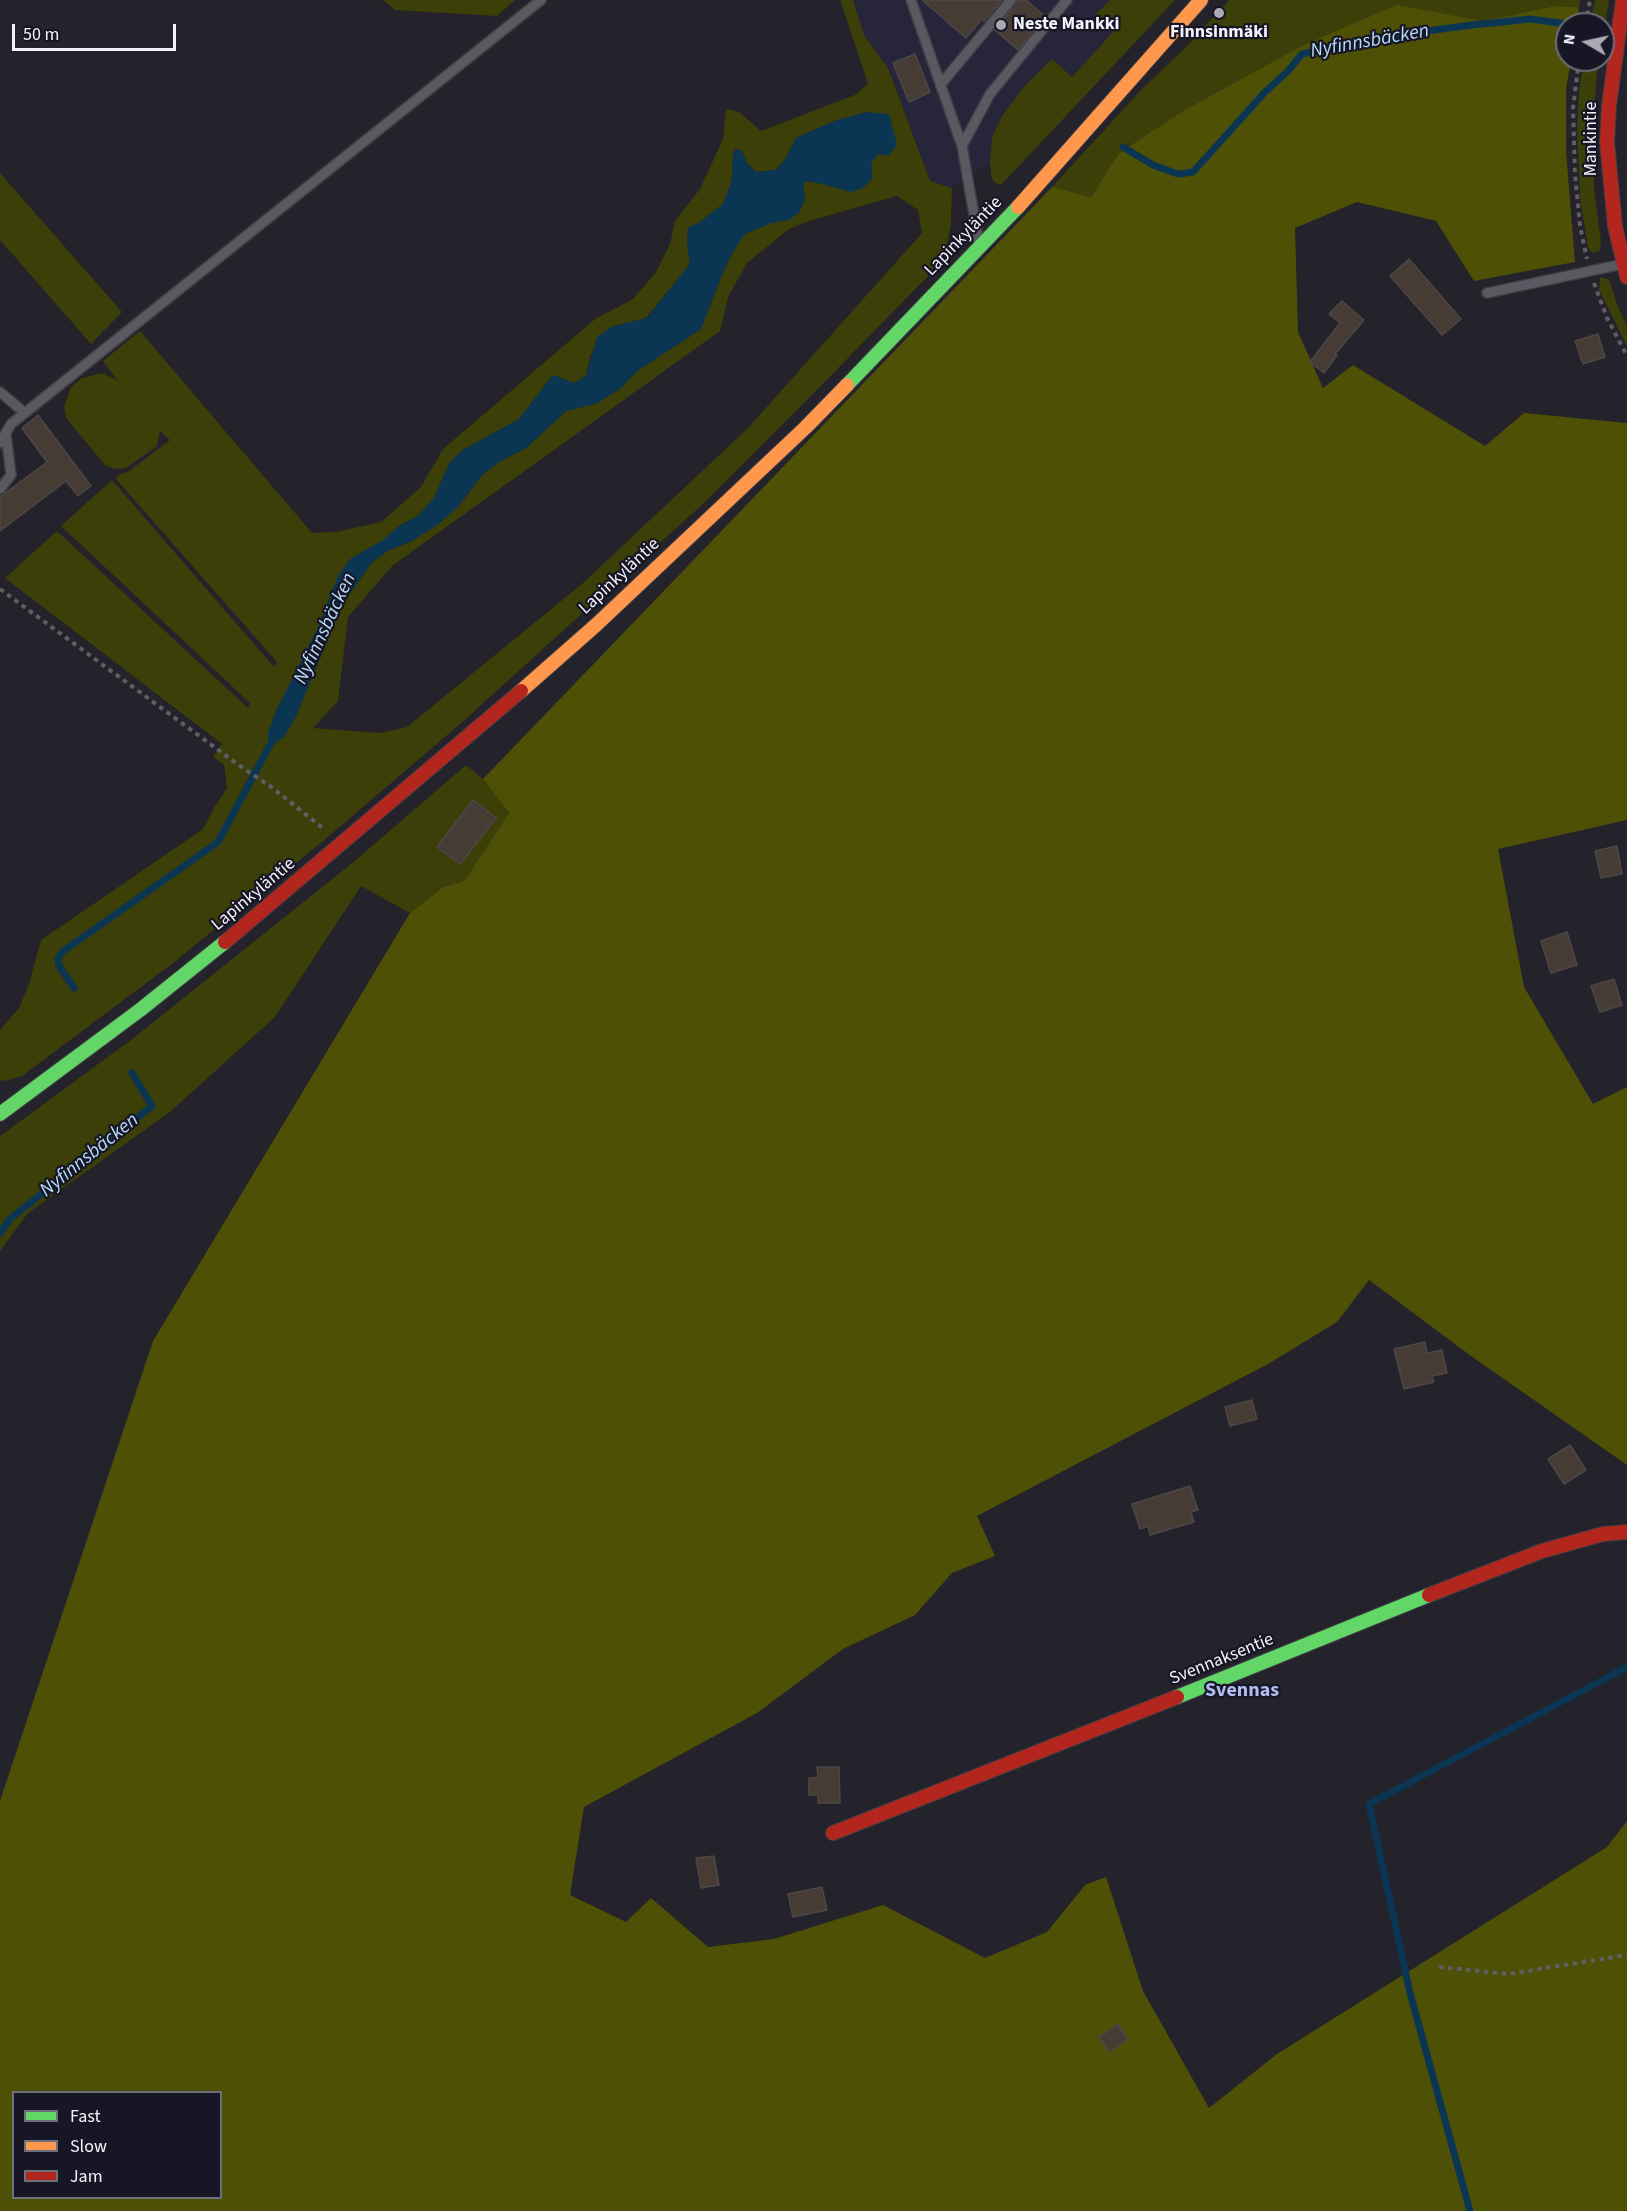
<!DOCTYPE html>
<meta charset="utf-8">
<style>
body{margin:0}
#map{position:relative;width:1627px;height:2211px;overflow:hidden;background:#24222a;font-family:"Source Sans 3",sans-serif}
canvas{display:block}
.legend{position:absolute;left:12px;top:2091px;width:210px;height:108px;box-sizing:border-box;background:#171624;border:2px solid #6f6e7b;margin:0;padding:8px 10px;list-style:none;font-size:18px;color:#f3f2fd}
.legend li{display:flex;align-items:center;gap:12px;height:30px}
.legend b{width:30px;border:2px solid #6f6e7b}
.north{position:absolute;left:1555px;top:12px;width:60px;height:60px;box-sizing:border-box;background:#171624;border:2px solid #6f6e7b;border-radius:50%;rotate:279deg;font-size:16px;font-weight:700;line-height:24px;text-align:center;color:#f3f2fd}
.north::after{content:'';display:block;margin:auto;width:21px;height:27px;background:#aba9b3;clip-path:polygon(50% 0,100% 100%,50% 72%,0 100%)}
.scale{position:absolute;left:12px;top:24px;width:164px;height:27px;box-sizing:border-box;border:3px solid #f3f2fd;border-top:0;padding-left:8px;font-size:18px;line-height:21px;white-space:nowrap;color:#f3f2fd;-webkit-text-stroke:4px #171624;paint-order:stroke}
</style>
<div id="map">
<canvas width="1627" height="2211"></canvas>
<ul class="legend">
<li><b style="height:8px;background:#63d668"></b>Fast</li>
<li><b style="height:8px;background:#ff974d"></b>Slow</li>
<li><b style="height:8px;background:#b3261e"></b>Jam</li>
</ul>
<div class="north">N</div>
<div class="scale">50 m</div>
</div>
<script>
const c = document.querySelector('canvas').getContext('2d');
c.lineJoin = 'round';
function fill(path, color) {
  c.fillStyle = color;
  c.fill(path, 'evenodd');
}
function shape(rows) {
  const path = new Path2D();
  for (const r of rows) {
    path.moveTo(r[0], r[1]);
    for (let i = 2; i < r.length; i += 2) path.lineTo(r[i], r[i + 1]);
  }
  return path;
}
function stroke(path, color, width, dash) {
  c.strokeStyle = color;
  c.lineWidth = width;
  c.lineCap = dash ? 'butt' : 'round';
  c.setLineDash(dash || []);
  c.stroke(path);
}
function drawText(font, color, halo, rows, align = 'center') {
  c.font = font + ' "Source Sans 3",sans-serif';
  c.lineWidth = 4.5;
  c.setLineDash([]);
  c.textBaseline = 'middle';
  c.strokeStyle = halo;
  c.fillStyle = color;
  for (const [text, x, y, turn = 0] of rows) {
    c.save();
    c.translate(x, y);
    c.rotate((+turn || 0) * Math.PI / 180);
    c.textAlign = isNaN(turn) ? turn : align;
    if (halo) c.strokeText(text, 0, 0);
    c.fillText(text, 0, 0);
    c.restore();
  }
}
const built = shape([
 [853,0,1110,0,1095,15,1113,32,1071,78,1052,59,1022,89,1002,116,992,137,990,163,952,188,930,181,888,68,864,35]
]);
const green = shape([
 [383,0,515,0,497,16,395,10],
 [840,0,853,0,864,35,888,68,930,181,952,188,951,223,946,252,928,276,805,402,704,503,459,725,323,841,173,963,34,1067,22,1076,6,1081,0,1080,0,1030,19,1008,29,984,41,940,203,829,215,806,227,788,224,765,213,757,222,744,5,578,57,531,248,708,250,703,61,526,112,480,274,667,277,662,115,478,120,474,128,472,170,440,160,431,157,446,126,468,116,469,106,466,66,418,64,406,71,387,82,378,102,373,117,380,103,361,140,331,312,533,336,532,381,522,421,487,443,449,595,319,633,299,656,272,670,244,675,221,700,189,723,139,726,109,739,112,761,131,855,95,868,84],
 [867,112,878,154,871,163,872,179,818,183,807,181,802,184,805,199,789,220,771,223,745,234,732,253,721,277,701,329,637,371,620,389,597,403,566,411,526,448,499,462,483,474,458,507,412,541,389,550,372,562,342,605,296,716,284,737,275,713,319,627,383,540,399,526,418,516,434,498,450,462,463,450,519,419,553,375,574,383,586,376,590,356,611,327,646,318,690,264,687,244,688,228,700,222,723,204,732,180,733,155,741,150,747,163,756,172,776,170,786,158,796,138,837,120],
 [897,196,918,210,922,233,748,428,583,583,407,727,380,733,313,728,338,701,348,617,392,566,720,331,728,297,747,263,789,229,809,221],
 [1110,0,1175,0,1001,185,994,182,991,176,990,163,992,137,1002,116,1022,89,1052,59,1072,77,1113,32,1095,15],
 [1229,0,1580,0,1579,7,1554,6,1482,21,1397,6,1301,46,1181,112,1119,153,1091,197,1052,187,1140,91,1185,48],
 [1595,0,1608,0,1609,2,1603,34,1603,24,1590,24],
 [1584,60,1598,60,1593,126,1594,189,1601,241,1600,250,1593,253,1588,248,1580,199,1577,127,1579,91],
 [0,173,122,312,91,344,0,240],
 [1600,277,1608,279,1611,284,1617,305,1627,326,1627,347,1599,289],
 [466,765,483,779,509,813,464,881,443,887,410,913,361,886,275,1017,170,1112,28,1213,0,1251,0,1136,131,1040,351,864]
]);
const forest = shape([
 [1397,5,1482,21,1554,6,1579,7,1577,24,1567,24,1567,60,1571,60,1566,89,1566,151,1575,262,1474,281,1436,221,1357,202,1295,228,1298,332,1323,388,1353,365,1485,446,1524,413,1627,423,1627,820,1498,849,1524,987,1593,1104,1627,1087,1627,1465,1471,1356,1369,1280,1337,1322,1268,1364,977,1516,995,1556,952,1573,915,1615,843,1649,757,1713,584,1807,570,1895,626,1922,651,1898,708,1947,774,1939,883,1905,985,1958,1047,1932,1085,1885,1106,1877,1143,1991,1209,2108,1277,2054,1607,1847,1627,1821,1627,2211,0,2211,0,1801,153,1341,410,913,443,887,464,881,509,813,483,779,1052,187,1091,197,1119,153,1181,112,1301,46],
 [14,2092,220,2092,220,2198,14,2198]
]);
const water = shape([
 [867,112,889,114,897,145,888,156,878,154,871,163,872,179,863,188,851,192,818,183,808,181,803,184,805,199,799,213,789,220,771,223,745,234,732,253,721,277,701,329,637,371,620,389,597,403,566,411,526,448,499,462,483,474,458,507,437,525,412,541,389,550,372,562,342,605,296,716,284,737,269,747,268,733,275,713,318,627,338,576,350,559,383,540,399,526,418,516,434,498,450,462,463,450,519,419,553,375,574,383,586,376,597,337,611,327,647,318,690,264,687,244,688,228,700,222,723,204,732,180,733,155,735,149,741,150,747,163,756,172,776,170,786,158,796,138,837,120]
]);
const stream = shape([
 [1123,147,1153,165,1178,174,1193,172,1265,92,1288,71,1302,54,1381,37,1472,25,1530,19,1567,24],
 [74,988,59,966,58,959,62,952,218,842,273,739],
 [0,1233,10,1219,152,1106,132,1073],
 [1470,2211,1410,1993,1369,1804,1627,1667]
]);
const building = shape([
 [922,0,1002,0,984,21,982,19,966,38,922,0],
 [1018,0,1026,0,1045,16,1018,50,995,30,1018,0],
 [915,54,930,92,909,102,893,63,915,54],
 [1409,259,1461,319,1442,335,1390,276,1409,259],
 [1342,301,1364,320,1335,354,1337,355,1324,373,1310,362,1340,323,1329,314,1342,301],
 [1598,334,1605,357,1583,364,1575,341,1598,334],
 [38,415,91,486,78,496,66,481,0,531,0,497,47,462,22,428,38,415],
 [473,800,496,818,460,864,437,847,473,800],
 [1617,846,1622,874,1601,878,1595,851,1617,846],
 [1567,932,1577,965,1551,973,1541,941,1567,932],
 [1614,979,1622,1005,1600,1012,1591,986,1614,979],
 [1425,1342,1427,1353,1442,1350,1447,1373,1432,1376,1434,1382,1404,1389,1394,1349,1425,1342],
 [1252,1400,1257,1419,1230,1426,1225,1407,1252,1400],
 [1570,1445,1586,1470,1564,1484,1548,1459,1570,1445],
 [1190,1486,1198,1510,1191,1512,1194,1522,1150,1535,1148,1526,1140,1529,1132,1504,1190,1486],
 [817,1767,839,1767,840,1803,818,1803,818,1795,809,1795,809,1778,818,1778,817,1767],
 [714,1856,719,1885,701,1888,696,1858,714,1856],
 [822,1887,827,1910,793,1917,788,1894,822,1887],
 [1118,2024,1128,2039,1109,2052,1099,2037,1118,2024]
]);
const path = shape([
 [1586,24,1590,0],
 [1579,60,1573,108,1575,174,1580,226,1587,259],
 [1594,283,1607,318,1627,356],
 [0,589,240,766,270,786,324,829],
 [1439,1967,1509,1974,1627,1955]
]);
const lane = shape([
 [911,0,962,146],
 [941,84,1011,0],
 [979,243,962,146,990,94,1067,0],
 [1487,293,1623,264],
 [0,392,25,413],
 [0,443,11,424,541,0],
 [0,489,11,475,6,434]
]);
const fast = shape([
 [847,385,1018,207],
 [0,1114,140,1010,225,942],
 [1177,1697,1429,1595]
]);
const slow = shape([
 [1018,207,1201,0],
 [521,691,596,625,806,427,847,385]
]);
const jam = shape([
 [1623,0,1609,106,1607,142,1615,226,1627,277],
 [225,942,521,691],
 [1429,1595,1542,1551,1603,1534,1627,1532],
 [833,1833,1177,1697]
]);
const markers = [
 [1219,13,6,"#aba9b3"],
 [1001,25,6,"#aba9b3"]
];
const poiNames = [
 ["Neste Mankki",1013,25],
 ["Finnsinmäki",1219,33,"center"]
];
const streetNames = [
 ["Mankintie",1592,139,-90],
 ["Lapinkyläntie",964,237,-46],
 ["Lapinkyläntie",620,577,-43],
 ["Lapinkyläntie",254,895,-40],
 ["Svennaksentie",1222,1660,-22]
];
const waterNames = [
 ["Nyfinnsbäcken",1370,42,-10],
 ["Nyfinnsbäcken",326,629,-65],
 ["Nyfinnsbäcken",90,1156,-39]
];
const neighbourhoodNames = [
 ["Svennas",1242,1692]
];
fill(built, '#272539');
fill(green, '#3c3f07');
fill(forest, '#4e5006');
fill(water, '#0b3653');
stroke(stream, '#0b3653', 7);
fill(building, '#463c34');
stroke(building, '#4c4849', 1.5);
stroke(lane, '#3f3e44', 12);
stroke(fast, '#3f3e44', 16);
stroke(slow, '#3f3e44', 16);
stroke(jam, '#3f3e44', 16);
stroke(path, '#5f5e64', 4, [4.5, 4.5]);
stroke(lane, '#5a5860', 9);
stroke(fast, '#63d668', 14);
stroke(slow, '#ff974d', 14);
stroke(jam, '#b3261e', 14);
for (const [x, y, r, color] of markers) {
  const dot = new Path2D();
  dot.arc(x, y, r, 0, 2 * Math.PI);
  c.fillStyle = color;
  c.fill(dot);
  stroke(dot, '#171624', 2);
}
drawText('bold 18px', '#f3f2fd', '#171624', poiNames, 'left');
drawText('18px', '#f3f2fd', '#171624', streetNames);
drawText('italic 20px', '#b5dcfc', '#171624', waterNames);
drawText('bold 20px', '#afbcf3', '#171624', neighbourhoodNames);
</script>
